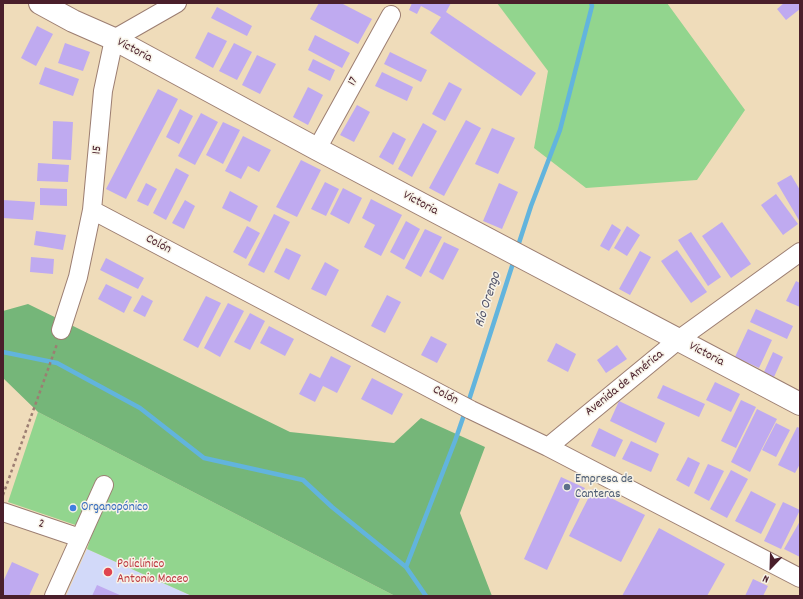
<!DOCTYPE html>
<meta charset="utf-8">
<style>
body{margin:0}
#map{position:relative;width:803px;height:599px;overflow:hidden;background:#efdcba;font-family:Dekko,sans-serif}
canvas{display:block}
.frame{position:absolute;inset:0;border:4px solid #4a1f2b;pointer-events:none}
.north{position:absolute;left:751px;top:547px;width:40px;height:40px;-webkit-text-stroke:3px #f7f3e8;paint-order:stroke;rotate:203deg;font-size:11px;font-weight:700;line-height:16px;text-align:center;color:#4a1f2b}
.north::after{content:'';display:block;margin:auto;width:14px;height:18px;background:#4a1f2b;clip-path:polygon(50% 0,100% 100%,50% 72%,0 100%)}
</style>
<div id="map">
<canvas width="803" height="599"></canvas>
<div class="frame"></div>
<div class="north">N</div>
</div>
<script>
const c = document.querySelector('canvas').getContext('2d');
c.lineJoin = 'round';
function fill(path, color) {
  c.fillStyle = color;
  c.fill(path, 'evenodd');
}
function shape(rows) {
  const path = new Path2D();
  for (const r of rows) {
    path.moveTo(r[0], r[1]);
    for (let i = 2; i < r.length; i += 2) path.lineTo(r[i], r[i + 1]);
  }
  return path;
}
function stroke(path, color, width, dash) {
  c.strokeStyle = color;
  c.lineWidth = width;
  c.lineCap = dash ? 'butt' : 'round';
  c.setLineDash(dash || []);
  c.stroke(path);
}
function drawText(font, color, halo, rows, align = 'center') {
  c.font = font + ' Dekko,sans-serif';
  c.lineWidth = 3;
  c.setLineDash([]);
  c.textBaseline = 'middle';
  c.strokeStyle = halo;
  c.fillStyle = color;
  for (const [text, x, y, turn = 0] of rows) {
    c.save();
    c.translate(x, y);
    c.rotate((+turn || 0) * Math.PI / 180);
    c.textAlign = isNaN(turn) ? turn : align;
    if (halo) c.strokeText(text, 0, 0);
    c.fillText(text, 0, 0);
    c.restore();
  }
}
const built = shape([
 [87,549,192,596,66,596]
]);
const green = shape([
 [497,3,667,3,745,110,697,180,586,188,534,148,548,71],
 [38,412,395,596,192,596,87,549,93,531,8,502]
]);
const forest = shape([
 [28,304,290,432,394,443,421,418,485,447,460,513,492,596,395,596,38,412,3,378,3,311]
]);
const stream = shape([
 [517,249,531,206,560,130,592,6,591,3],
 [3,352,57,363,140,408,204,458,303,480,332,507,406,567,426,596],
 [468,403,514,260],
 [406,567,455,441,465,412]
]);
const building = shape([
 [319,3,341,3,372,19,358,44,310,19],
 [412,3,451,3,446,12,536,73,521,96,430,33,441,17,421,6,417,14,409,10],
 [784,3,800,3,800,9,786,20,777,9],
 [217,7,252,26,247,36,211,18],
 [37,26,53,34,36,66,21,58],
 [208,32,227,41,213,68,195,58],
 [315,35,350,53,342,68,308,50],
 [65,43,90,52,83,71,58,63],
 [234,43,252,52,237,80,219,71],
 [390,52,427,70,421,82,384,64],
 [257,55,276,64,260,94,242,85],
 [313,59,335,70,330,81,308,70],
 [45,67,79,79,73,96,39,84],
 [382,72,413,87,407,101,375,86],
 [449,82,462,89,445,121,432,114],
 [308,87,323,95,308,125,293,117],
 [158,89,178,99,126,199,106,189],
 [357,105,370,112,354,142,340,135],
 [180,109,193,116,179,144,166,137],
 [201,113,218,122,195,165,178,156],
 [466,120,481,128,444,196,429,188],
 [53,121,73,122,71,160,52,159],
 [223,122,240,130,223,164,206,155],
 [423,123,437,131,412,177,398,169],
 [492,128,515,138,498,174,475,164],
 [393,132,406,139,393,165,379,157],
 [243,136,271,150,259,172,248,166,241,179,225,171],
 [301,160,321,170,297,217,276,207],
 [38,163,69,165,68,182,37,181],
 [176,168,189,175,166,220,153,213],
 [791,175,800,190,800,222,777,183],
 [325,182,339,189,326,216,311,209],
 [146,183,157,189,148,206,137,201],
 [499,183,518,192,502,229,483,221],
 [40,188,67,189,67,206,40,205],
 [343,188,362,198,349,224,330,214],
 [230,191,258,206,250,222,222,208],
 [776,194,798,224,783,235,761,205],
 [371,199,402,215,381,256,364,247,375,225,362,218],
 [3,200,35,202,33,220,3,218],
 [185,200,195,206,184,229,172,223],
 [274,214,290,222,264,273,248,265],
 [406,221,420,229,404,260,390,252],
 [722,222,751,264,731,278,702,236],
 [612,224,621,230,609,251,600,246],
 [247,226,260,233,246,259,233,252],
 [627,226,640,235,627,256,614,248],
 [425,229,442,237,421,277,405,268],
 [36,231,66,235,63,250,34,245],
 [691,232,721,277,708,286,678,240],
 [444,242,459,249,443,280,429,272],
 [286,248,301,255,289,280,274,272],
 [677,250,707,292,691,303,661,261],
 [640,251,651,257,630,295,619,289],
 [31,257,54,259,53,274,30,272],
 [106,258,144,278,138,289,100,270],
 [325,262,339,270,326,296,311,289],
 [796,281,800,283,800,307,786,301],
 [106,284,132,297,124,313,98,299],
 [142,295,153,301,145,317,133,311],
 [387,295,401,302,385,333,371,326],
 [206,296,221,303,198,348,183,340],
 [228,303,244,311,220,357,204,348],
 [756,309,793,326,787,339,750,322],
 [250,313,265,321,250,350,234,342],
 [269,326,294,339,285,356,260,343],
 [748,329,772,340,759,368,735,357],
 [431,336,447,344,437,363,421,355],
 [556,343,576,354,568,372,547,361],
 [617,345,627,359,606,373,597,360],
 [773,352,783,357,774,377,764,372],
 [331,356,351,366,337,393,323,386,315,402,299,394,310,373,320,378],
 [372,378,403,394,392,415,361,399],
 [715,382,740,394,731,412,706,400],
 [663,385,705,404,699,417,657,398],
 [741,400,756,407,736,448,721,441],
 [619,401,665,423,656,443,610,421],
 [757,409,777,419,750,472,731,462],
 [776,423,790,430,776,457,762,450],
 [797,427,800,428,800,464,795,473,778,465],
 [599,428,623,440,615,457,591,446],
 [631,441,659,454,651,472,622,459],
 [688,457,700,463,689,487,676,480],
 [708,464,724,471,709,501,694,493],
 [731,470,748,479,727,518,710,509],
 [561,477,585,488,547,570,524,559],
 [593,489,645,515,621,562,569,536],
 [751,491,776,504,761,534,735,521],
 [783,502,800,510,781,549,764,541],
 [800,521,800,557,784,549],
 [659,528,725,564,707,596,622,596],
 [12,562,39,574,29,596,3,596,3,582],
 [753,579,768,586,763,596,745,596],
 [97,585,122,596,92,596]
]);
const path = shape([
 [3,495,57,344]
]);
const minor = shape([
 [317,149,391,15],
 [92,210,471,410,548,447,800,578],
 [61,330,78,277,92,210,103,91,114,39,177,3],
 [548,447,678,340,800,252],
 [3,512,80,538],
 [54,596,104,485]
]);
const tertiary = shape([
 [40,3,73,21,114,39,317,149,800,404]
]);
const markers = [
 [567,487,4,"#5c6f8a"],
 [73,508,4,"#3f7fe0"],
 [108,572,5,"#e0444e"]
];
const streetNames = [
 ["Victoria",134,51,28],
 ["17",354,82,-61],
 ["15",98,150,-85],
 ["Victoria",420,204,28],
 ["Colón",158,245,28],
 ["Victoria",706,355,28],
 ["Avenida de América",625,384,-39],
 ["Colón",445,396,28],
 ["2",41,525,19]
];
const serviceNames = [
 ["Empresa de",575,480],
 ["Canteras",575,495]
];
const shopNames = [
 ["Organopónico",81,508]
];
const healthNames = [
 ["Policlínico",117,565],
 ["Antonio Maceo",117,580]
];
const waterNames = [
 ["Río Orengo",489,300,-72]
];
fill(built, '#d2d9f9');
fill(green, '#92d58e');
fill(forest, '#75b679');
stroke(stream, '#62b4dd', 4.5);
fill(building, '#bfaaf0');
stroke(minor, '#9c7e72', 20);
stroke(tertiary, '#9c7e72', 24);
stroke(path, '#9c7e72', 2.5, [3, 3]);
stroke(minor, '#fff', 18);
stroke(tertiary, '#fff', 22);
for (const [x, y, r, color] of markers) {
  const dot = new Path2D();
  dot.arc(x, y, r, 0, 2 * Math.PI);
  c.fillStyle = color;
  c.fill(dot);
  stroke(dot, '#f7f3e8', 1.5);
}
drawText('13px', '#4a1f2b', '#f7f3e8', streetNames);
drawText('13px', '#4e5e75', '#f7f3e8', serviceNames, 'left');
drawText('13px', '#366cbe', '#f7f3e8', shopNames, 'left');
drawText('13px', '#be3a42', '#f7f3e8', healthNames, 'left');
drawText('italic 14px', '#525369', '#f7f3e8', waterNames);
</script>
